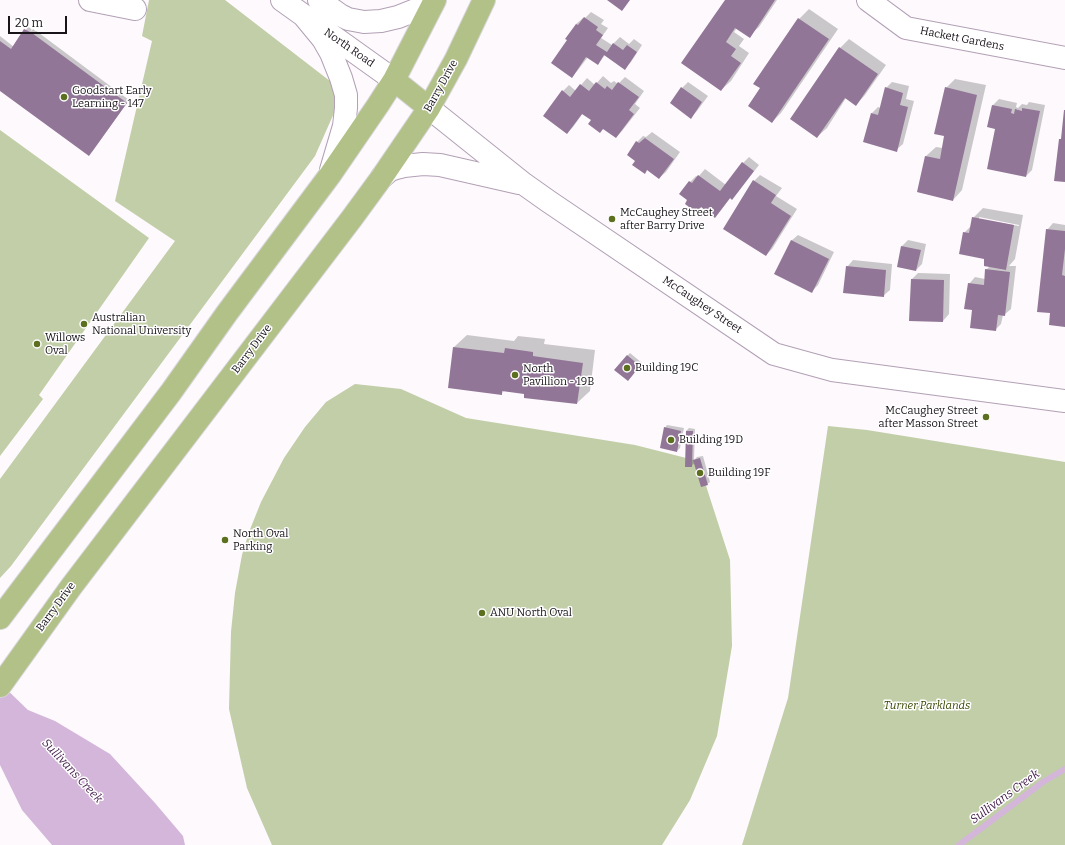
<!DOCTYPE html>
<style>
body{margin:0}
#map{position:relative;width:1065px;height:845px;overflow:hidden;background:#fdf9fd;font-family:Bitter,serif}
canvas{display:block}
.scale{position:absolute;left:8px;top:16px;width:59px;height:18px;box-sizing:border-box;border:2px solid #19131a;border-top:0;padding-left:5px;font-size:12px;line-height:14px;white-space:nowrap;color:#19131a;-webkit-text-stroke:3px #fff;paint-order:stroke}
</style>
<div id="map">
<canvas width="1065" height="845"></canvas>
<div class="scale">20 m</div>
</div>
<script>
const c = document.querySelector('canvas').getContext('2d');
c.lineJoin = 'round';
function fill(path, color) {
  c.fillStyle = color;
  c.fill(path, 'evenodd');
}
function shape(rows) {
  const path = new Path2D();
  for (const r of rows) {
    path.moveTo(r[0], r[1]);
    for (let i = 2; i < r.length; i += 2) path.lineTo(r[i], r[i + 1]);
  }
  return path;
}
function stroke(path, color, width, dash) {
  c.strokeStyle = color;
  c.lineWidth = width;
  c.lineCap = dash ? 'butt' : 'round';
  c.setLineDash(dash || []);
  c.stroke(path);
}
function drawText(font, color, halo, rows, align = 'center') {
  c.font = font + ' Bitter,serif';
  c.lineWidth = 3;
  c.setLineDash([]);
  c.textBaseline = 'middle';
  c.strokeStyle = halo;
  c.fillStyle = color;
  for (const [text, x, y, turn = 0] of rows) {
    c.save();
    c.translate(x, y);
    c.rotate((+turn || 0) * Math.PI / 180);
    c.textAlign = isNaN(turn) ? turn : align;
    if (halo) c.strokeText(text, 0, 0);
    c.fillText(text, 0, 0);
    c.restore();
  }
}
const green = shape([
 [149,0,225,0,339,88,338,104,315,156,11,566,0,578,0,479,175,241,115,201,152,41,142,36],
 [0,130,149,238,39,395,43,399,0,456],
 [355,384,401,389,466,418,635,445,698,461,730,560,732,646,717,736,690,800,662,845,272,845,247,788,229,709,231,632,235,593,242,555,249,532,261,502,284,458,305,427,326,402],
 [828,426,867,430,1065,462,1065,845,742,845,788,698]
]);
const water = shape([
 [0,683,28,710,55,721,110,754,155,803,183,836,185,845,52,845,22,810,0,765]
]);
const shadow = shape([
 [726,0,777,0,759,27,749,36,737,28,734,32,744,39,739,46,749,53,731,81,721,90],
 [809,9,838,29,781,113,772,122,761,88,755,84,799,19],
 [591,12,604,20,601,24,608,28,601,38,612,45,620,37,629,44,634,39,642,45,631,62,625,68,605,55,598,64,588,57,578,70,572,77,568,40,576,24,583,18,584,19],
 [28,27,35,30,129,100,92,152,0,90,0,36,14,47],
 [849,39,886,65,865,95,856,105,846,98,827,128,817,137,840,48],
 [603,76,611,83,614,81,618,84,625,77,644,91,635,104,640,108,622,131,616,137,583,113,573,127,567,133,563,91,569,85,576,91,587,78,595,85],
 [955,79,986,85,962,190,953,200,918,192,926,156,936,147,943,148,946,136,946,88],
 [688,82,708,96,697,111,691,117,682,88],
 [892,82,909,86,906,99,914,101,903,144,896,150,872,113,878,107,881,108,886,88],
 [999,99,1017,103,1016,107,1018,108,1022,104,1027,105,1029,102,1045,105,1032,170,1026,176,996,128,993,105],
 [652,132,680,152,666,172,659,178,637,161,637,142,643,136,646,137],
 [749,157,759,165,738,192,732,198,731,197,721,210,715,216,702,206,697,211,690,182,696,176,698,177,705,169,726,185,743,163],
 [760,175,782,188,776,196,797,209,772,249,766,255,754,181],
 [983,208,1023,215,1015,259,1009,266,1016,266,1011,309,1004,315,1003,315,1001,324,995,330,973,309,969,284,975,277,985,279,986,270,990,266,986,258,964,233,972,225,973,218],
 [979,217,1019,225,1019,226,979,219],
 [1053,223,1065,225,1065,326,1051,313,1047,230],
 [798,235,834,252,818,285,812,291,791,241],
 [908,240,926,244,922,264,916,270,902,246],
 [853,260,892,264,890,290,883,296,847,267],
 [918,273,950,274,949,314,943,321,910,320,912,279],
 [467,335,514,341,518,336,545,339,544,344,595,350,590,391,577,403,525,397,526,393,504,391,501,394,454,347],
 [630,353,642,363,630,377,627,356],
 [667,425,684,428,680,448,677,451,665,428],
 [689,428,695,429,694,460,697,457,703,456,710,482,707,484,695,463,691,466,686,431]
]);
const stream = shape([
 [959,845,1043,782,1065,769]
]);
const building = shape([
 [607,0,630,0,622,11],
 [725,0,775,0,750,38,735,28,726,42,736,49,731,56,741,63,721,91,681,63],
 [584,17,598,27,596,30,603,35,596,45,607,52,613,43,623,50,627,45,637,52,625,70,604,55,598,65,586,57,572,78,551,63,567,40,565,39,576,24,578,25],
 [798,18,829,39,772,123,748,106,760,88,753,84],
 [24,29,32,33,127,103,89,156,0,91,0,41,11,49],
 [839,47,878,74,856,106,845,98,817,138,790,119],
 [596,82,605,89,607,86,612,90,618,82,639,97,629,110,634,114,616,138,603,129,600,133,588,124,591,120,582,114,567,134,543,116,562,90,570,97,580,84,589,91],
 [681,87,702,102,691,119,670,103],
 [885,87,903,93,900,105,908,107,897,152,863,142,871,113,878,115],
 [945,87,977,95,953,201,917,192,925,156,940,159,944,136,934,134],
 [992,105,1012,109,1011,113,1014,114,1015,109,1022,111,1022,108,1040,111,1026,177,987,169,995,129,987,127],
 [1064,110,1065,110,1065,182,1054,181,1059,139,1061,139],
 [645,138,674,159,659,179,647,170,645,174,632,165,635,161,627,155,636,141,639,143],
 [742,162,754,171,732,200,730,198,715,218,701,207,697,213,685,204,687,200,679,194,689,181,692,183,698,175,720,191],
 [753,180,776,195,771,203,791,216,766,256,723,229],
 [972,217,1014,225,1006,270,984,266,984,259,959,254,963,232,969,233],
 [1046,229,1065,231,1065,249,1062,275,1065,276,1065,327,1049,325,1050,313,1037,312],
 [791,240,829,259,812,293,774,274],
 [901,246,921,250,916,271,897,267],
 [846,266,886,270,884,297,843,293],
 [985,269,1010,272,1005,316,998,315,996,331,970,328,972,310,964,309,968,283,984,285],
 [911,279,944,280,943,322,909,321],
 [453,347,504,353,505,348,533,352,533,356,583,363,577,404,524,398,524,394,502,391,502,395,448,388],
 [627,355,640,366,628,381,614,370],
 [664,427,681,431,677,452,660,448],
 [686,431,693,431,692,467,685,467],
 [700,458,708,485,701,487,693,460]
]);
const minor = shape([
 [90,0,135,9],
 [282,0,394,80],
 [319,0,340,15,348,19,364,22,381,21,398,17,433,3],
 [868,0,906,28,1065,58],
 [304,16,323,39,331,53,341,78,346,95,346,108,344,126,331,170],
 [429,108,524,184,548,201,774,354,832,370,1065,401],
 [382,177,390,170,396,168,404,166,423,164,440,165,519,183]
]);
const major = shape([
 [394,80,429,108],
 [0,618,171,392,227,313,330,175,378,105,394,80,435,0],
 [0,686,71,587,352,218,382,177,429,108,456,59,484,0]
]);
const markers = [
 [64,97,4,"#5b6f1f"],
 [612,219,4,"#5b6f1f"],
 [84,324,4,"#5b6f1f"],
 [37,344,4,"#5b6f1f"],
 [627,368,4,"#5b6f1f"],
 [515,375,4,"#5b6f1f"],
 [986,417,4,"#5b6f1f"],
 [671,440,4,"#5b6f1f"],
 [700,473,4,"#5b6f1f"],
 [225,540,4,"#5b6f1f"],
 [482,613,4,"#5b6f1f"]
];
const streetNames = [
 ["Hackett Gardens",962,39,11],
 ["North Road",349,48,35],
 ["Barry Drive",441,86,-61],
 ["McCaughey Street",702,305,34],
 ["Barry Drive",252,349,-53],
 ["Barry Drive",56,607,-54]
];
const poiNames = [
 ["Goodstart Early",72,91],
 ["Learning - 147",72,104],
 ["McCaughey Street",620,213],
 ["after Barry Drive",620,226],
 ["Australian",92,318],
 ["National University",92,331],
 ["Willows",45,338],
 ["Oval",45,351],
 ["Building 19C",635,368],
 ["North",523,369],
 ["Pavillion - 19B",523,382],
 ["McCaughey Street",978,411,"right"],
 ["after Masson Street",978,424,"right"],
 ["Building 19D",679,440],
 ["Building 19F",708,473],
 ["North Oval",233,534],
 ["Parking",233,547],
 ["ANU North Oval",490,613]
];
const parkNames = [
 ["Turner Parklands",927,706]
];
const waterNames = [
 ["Sullivans Creek",72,771,47],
 ["Sullivans Creek",1005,797,-36]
];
fill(green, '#c1cea7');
fill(water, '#d4b6da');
fill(shadow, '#0003');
stroke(stream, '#d4b6da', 6);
fill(building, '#927697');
stroke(minor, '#b2a0b5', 24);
stroke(major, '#d6d5d6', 24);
stroke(minor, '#fff', 22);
stroke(major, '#b1c187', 22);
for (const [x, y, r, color] of markers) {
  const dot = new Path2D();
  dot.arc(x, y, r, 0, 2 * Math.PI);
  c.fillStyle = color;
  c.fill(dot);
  stroke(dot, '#fff', 1.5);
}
drawText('11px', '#19131a', '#fff', streetNames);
drawText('11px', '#19131a', '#fff', poiNames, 'left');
drawText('italic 11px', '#364601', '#fff', parkNames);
drawText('italic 12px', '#48224f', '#fff', waterNames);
</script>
